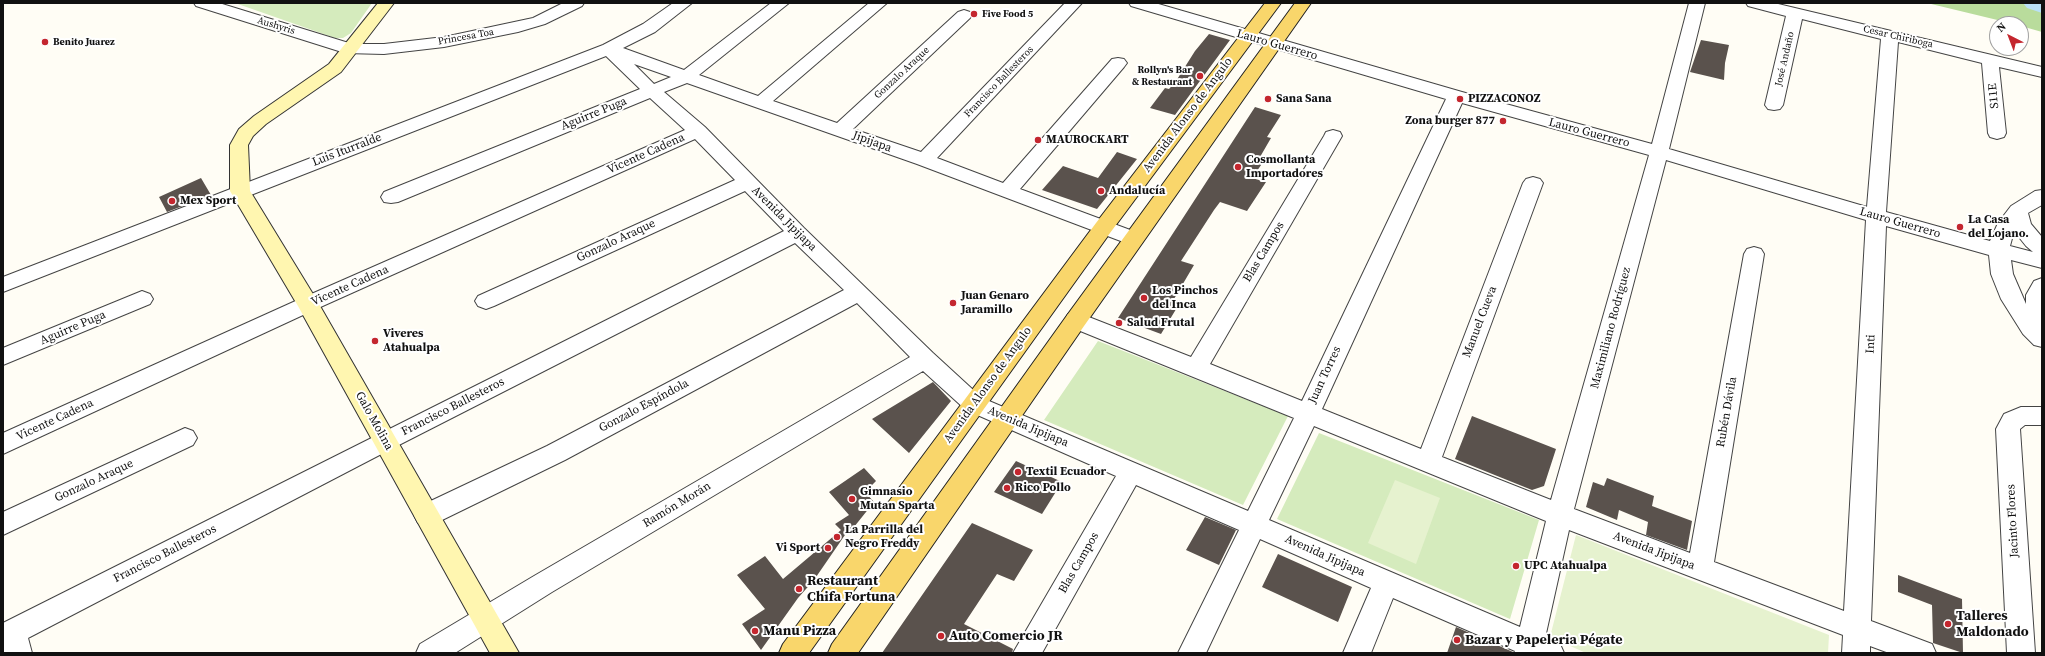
<!DOCTYPE html>
<meta charset="utf-8">
<style>
body{margin:0}
#map{position:relative;width:2045px;height:656px;overflow:hidden;background:#fffdf5;font-family:"Source Serif 4",serif}
canvas{display:block}
.frame{position:absolute;inset:0;border:4px solid #111;pointer-events:none}
.north{position:absolute;left:1989px;top:16px;width:40px;height:40px;box-sizing:border-box;background:#fff;border:1px solid #a0a0a0;border-radius:50%;rotate:318deg;font-size:11px;font-weight:700;line-height:16px;text-align:center;color:#111}
.north::after{content:'';display:block;margin:auto;width:14px;height:18px;background:#c4262e;clip-path:polygon(50% 0,100% 100%,50% 72%,0 100%)}
</style>
<div id="map">
<canvas width="2045" height="656"></canvas>
<div class="frame"></div>
<div class="north">N</div>
</div>
<script>
const c = document.querySelector('canvas').getContext('2d');
c.lineJoin = 'round';
function fill(path, color) {
  c.fillStyle = color;
  c.fill(path, 'evenodd');
}
function shape(rows) {
  const path = new Path2D();
  for (const r of rows) {
    path.moveTo(r[0], r[1]);
    for (let i = 2; i < r.length; i += 2) path.lineTo(r[i], r[i + 1]);
  }
  return path;
}
function stroke(path, color, width, dash) {
  c.strokeStyle = color;
  c.lineWidth = width;
  c.lineCap = dash ? 'butt' : 'round';
  c.setLineDash(dash || []);
  c.stroke(path);
}
function drawText(font, color, halo, rows, align = 'center') {
  c.font = font + ' "Source Serif 4",serif';
  c.lineWidth = 4;
  c.setLineDash([]);
  c.textBaseline = 'middle';
  c.strokeStyle = halo;
  c.fillStyle = color;
  for (const [text, x, y, turn = 0] of rows) {
    c.save();
    c.translate(x, y);
    c.rotate((+turn || 0) * Math.PI / 180);
    c.textAlign = isNaN(turn) ? turn : align;
    if (halo) c.strokeText(text, 0, 0);
    c.fillText(text, 0, 0);
    c.restore();
  }
}
const green = shape([
 [235,3,372,3,351,33,343,38,335,38],
 [1098,341,1288,416,1243,505,1044,420],
 [1319,433,1539,520,1510,619,1277,519]
]);
const forest = shape([
 [1927,3,2042,3,2042,32,2021,26,2021,24,2014,24]
]);
const pitch = shape([
 [1395,480,1440,498,1416,564,1368,543],
 [1576,535,1829,635,1828,653,1586,653,1550,637]
]);
const river = shape([
 [2023,3,2042,3,2042,13,2027,8,2023,3]
]);
const building = shape([
 [1209,34,1230,40,1175,115,1150,108,1165,88,1169,89,1176,81,1195,51],
 [1701,40,1729,45,1725,63,1724,80,1690,72],
 [1255,107,1281,115,1267,137,1271,138,1260,157,1266,158,1252,178,1266,182,1247,211,1220,202,1214,210,1181,261,1194,265,1174,299,1181,301,1161,334,1118,318],
 [1117,152,1137,159,1097,209,1042,190,1063,166,1098,178],
 [201,178,211,195,167,212,159,197],
 [933,382,951,401,909,453,872,419],
 [1472,416,1556,449,1544,486,1532,490,1455,459],
 [1016,461,1062,482,1042,514,994,492],
 [864,468,876,481,865,492,874,502,850,532,847,532,814,580,798,598,761,650,742,624,765,609,737,575,765,556,783,579,841,530,835,524,849,515,829,492],
 [1607,478,1654,496,1652,506,1692,521,1687,550,1646,535,1648,522,1619,510,1617,520,1586,507,1593,482,1604,486],
 [1205,517,1236,530,1219,565,1186,550],
 [972,523,1033,550,1014,581,997,574,964,624,1013,649,1012,653,882,653],
 [1278,554,1352,587,1338,622,1262,587],
 [1898,575,1962,599,1963,653,1933,643,1932,605,1898,592],
 [1456,627,1513,652,1513,653,1447,653]
]);
const street = shape([
 [194,3,219,3,352,44,384,44,444,37,533,18,563,3,584,3,582,6,545,24,518,32,444,47,384,54,345,53,196,6,194,3],
 [673,3,692,3,655,32,623,48,684,70,771,3,789,3,699,75,758,96,869,3,887,3,773,101,837,123,958,12,964,10,970,12,972,15,970,18,853,129,921,152,1065,3,1082,3,937,158,1003,183,1112,59,1118,58,1124,59,1127,63,1124,67,1020,189,1141,234,1144,239,1141,244,1134,246,917,164,687,83,664,92,705,127,804,228,933,353,982,398,1248,511,1294,418,1068,326,1065,320,1068,314,1076,312,1191,357,1324,136,1326,132,1333,130,1340,132,1342,136,1210,364,1302,401,1446,99,1131,6,1129,3,1155,3,1462,92,1652,144,1689,3,1705,3,1669,149,1867,207,1881,39,1802,19,1783,105,1780,109,1774,110,1768,109,1765,105,1786,16,1748,6,1746,3,1774,3,2042,67,2042,77,1999,67,2006,133,2004,137,1997,139,1990,137,1988,133,1982,63,1898,42,1886,212,1990,241,1998,223,2011,206,2035,191,2042,190,2042,205,2028,213,2031,224,2042,237,2042,268,2011,260,2013,274,2026,304,2026,295,2034,281,2042,278,2042,347,2034,345,2023,334,2001,299,1991,274,1989,255,1886,226,1871,621,1932,644,1936,653,1889,653,1870,646,1870,653,1842,653,1843,635,1569,530,1545,638,1560,644,1564,653,1514,653,1515,651,1393,598,1371,653,1343,653,1371,588,1260,539,1206,653,1178,653,1239,530,1136,485,1042,653,1013,653,1116,476,966,410,923,371,552,592,455,653,416,653,420,644,534,576,910,357,857,303,565,460,436,523,427,526,418,523,414,515,418,507,547,446,844,290,795,243,393,448,28,638,32,653,4,653,3,623,784,231,745,191,494,306,486,309,478,306,475,301,478,296,735,180,695,139,316,309,3,454,3,433,300,299,685,130,650,98,398,202,391,203,384,202,381,197,384,192,640,89,606,56,3,292,3,277,603,45,643,24,673,3],
 [634,64,671,77,654,84,634,64],
 [1462,103,1649,155,1551,500,1442,457,1543,183,1540,179,1533,177,1526,179,1523,183,1421,449,1322,409,1462,103],
 [1666,160,1866,220,1844,611,1714,562,1764,254,1761,249,1754,247,1747,249,1744,254,1690,553,1574,509,1666,160],
 [2014,231,2026,246,2033,252,2010,246,2014,231],
 [1314,426,1546,521,1520,627,1269,520,1314,426],
 [142,291,150,294,153,299,150,304,3,365,3,348,142,291],
 [2021,407,2042,407,2042,425,2025,425,2020,429,2035,653,2007,653,1996,429,2004,414,2021,407],
 [185,428,193,431,197,438,193,445,3,535,3,512,185,428]
]);
const secondary = shape([
 [378,3,394,3,341,72,266,124,253,136,248,145,250,191,316,299,519,653,490,653,298,306,230,191,230,145,239,129,254,116,329,64,378,3]
]);
const primary = shape([
 [1265,3,1281,3,1110,233,809,653,779,653,783,644,1096,223,1265,3],
 [1295,3,1311,3,1084,326,858,653,828,653,832,644,1068,314,1295,3]
]);
const markers = [
 [974,14,4,"#c4262e"],
 [45,42,4,"#c4262e"],
 [1200,76,4,"#c4262e"],
 [1268,99,4,"#c4262e"],
 [1460,99,4,"#c4262e"],
 [1503,121,4,"#c4262e"],
 [1038,140,4,"#c4262e"],
 [1238,167,4,"#c4262e"],
 [1101,191,4,"#c4262e"],
 [172,201,4,"#c4262e"],
 [1960,227,4,"#c4262e"],
 [1144,298,4,"#c4262e"],
 [953,303,4,"#c4262e"],
 [1119,323,4,"#c4262e"],
 [375,341,4,"#c4262e"],
 [1018,472,4,"#c4262e"],
 [1007,488,4,"#c4262e"],
 [852,499,4,"#c4262e"],
 [837,537,4,"#c4262e"],
 [828,548,4,"#c4262e"],
 [1516,566,4,"#c4262e"],
 [799,589,4,"#c4262e"],
 [1948,624,4,"#c4262e"],
 [755,631,4,"#c4262e"],
 [941,636,4,"#c4262e"],
 [1457,640,4,"#c4262e"]
];
const farPoinames = [
 ["Five Food 5",982,14],
 ["Benito Juarez",53,42],
 ["Rollyn's Bar",1192,70,"right"],
 ["& Restaurant",1192,82,"right"]
];
const farStreetnames = [
 ["Aushyris",276,26,17],
 ["Princesa Toa",466,37,-10],
 ["Cesar Chiriboga",1898,37,13],
 ["José Andaño",1785,59,-77],
 ["Gonzalo Araque",902,73,-43],
 ["Francisco Ballesteros",999,82,-46]
];
const streetNames = [
 ["Lauro Guerrero",1277,45,16],
 ["S11E",1994,96,-95],
 ["Aguirre Puga",594,114,-22],
 ["Avenida Alonso de Angulo",1188,115,-53],
 ["Lauro Guerrero",1589,133,15],
 ["Jipijapa",872,142,20],
 ["Luis Iturralde",347,150,-21],
 ["Vicente Cadena",646,154,-24],
 ["Avenida Jipijapa",784,219,45],
 ["Lauro Guerrero",1900,223,16],
 ["Gonzalo Araque",616,241,-25],
 ["Blas Campos",1264,252,-59],
 ["Vicente Cadena",350,286,-24],
 ["Manuel Cueva",1480,322,-69],
 ["Aguirre Puga",73,328,-23],
 ["Maximiliano Rodríguez",1611,328,-75],
 ["Inti",1871,344,-87],
 ["Juan Torres",1325,375,-65],
 ["Avenida Alonso de Angulo",988,385,-54],
 ["Gonzalo Espíndola",644,406,-28],
 ["Francisco Ballesteros",453,407,-27],
 ["Rubén Dávila",1727,412,-80],
 ["Vicente Cadena",55,420,-25],
 ["Galo Molina",374,421,61],
 ["Avenida Jipijapa",1028,427,23],
 ["Gonzalo Araque",94,481,-25],
 ["Ramón Morán",677,505,-31],
 ["Jacinto Flores",2013,521,-93],
 ["Avenida Jipijapa",1654,551,21],
 ["Francisco Ballesteros",165,554,-27],
 ["Avenida Jipijapa",1325,556,24],
 ["Blas Campos",1079,563,-60]
];
const poiNames = [
 ["Sana Sana",1276,99],
 ["PIZZACONOZ",1468,99],
 ["Zona burger 877",1495,121,"right"],
 ["MAUROCKART",1046,140],
 ["Cosmollanta",1246,160],
 ["Importadores",1246,174],
 ["Andalucía",1109,191],
 ["Mex Sport",180,201],
 ["La Casa",1968,220],
 ["del Lojano.",1968,234],
 ["Los Pinchos",1152,291],
 ["del Inca",1152,305],
 ["Juan Genaro",961,296],
 ["Jaramillo",961,310],
 ["Salud Frutal",1127,323],
 ["Viveres",383,334],
 ["Atahualpa",383,348],
 ["Textil Ecuador",1026,472],
 ["Rico Pollo",1015,488],
 ["Gimnasio",860,492],
 ["Mutan Sparta",860,506],
 ["La Parrilla del",845,530],
 ["Negro Freddy",845,544],
 ["Vi Sport",820,548,"right"],
 ["UPC Atahualpa",1524,566]
];
const nearPoinames = [
 ["Restaurant",807,581],
 ["Chifa Fortuna",807,597],
 ["Talleres",1956,616],
 ["Maldonado",1956,632],
 ["Manu Pizza",763,631],
 ["Auto Comercio JR",949,636],
 ["Bazar y Papeleria Pégate",1465,640]
];
fill(green, '#d5ebbd');
fill(forest, '#b9dc9c');
fill(pitch, '#e6f2cf');
fill(river, '#b9e0f7');
fill(building, '#5a524d');
stroke(street, '#444', 2);
stroke(secondary, '#333', 2);
stroke(primary, '#222', 2);
fill(street, '#fff');
fill(secondary, '#fff6b0');
fill(primary, '#f9d66b');
for (const [x, y, r, color] of markers) {
  const dot = new Path2D();
  dot.arc(x, y, r, 0, 2 * Math.PI);
  c.fillStyle = color;
  c.fill(dot);
  stroke(dot, '#fff', 1.5);
}
drawText('bold 10px', '#111', '#fff', farPoinames, 'left');
drawText('10px', '#111', '#fff', farStreetnames);
drawText('12px', '#111', '#fff', streetNames);
drawText('bold 12px', '#111', '#fff', poiNames, 'left');
drawText('bold 14px', '#111', '#fff', nearPoinames, 'left');
</script>
